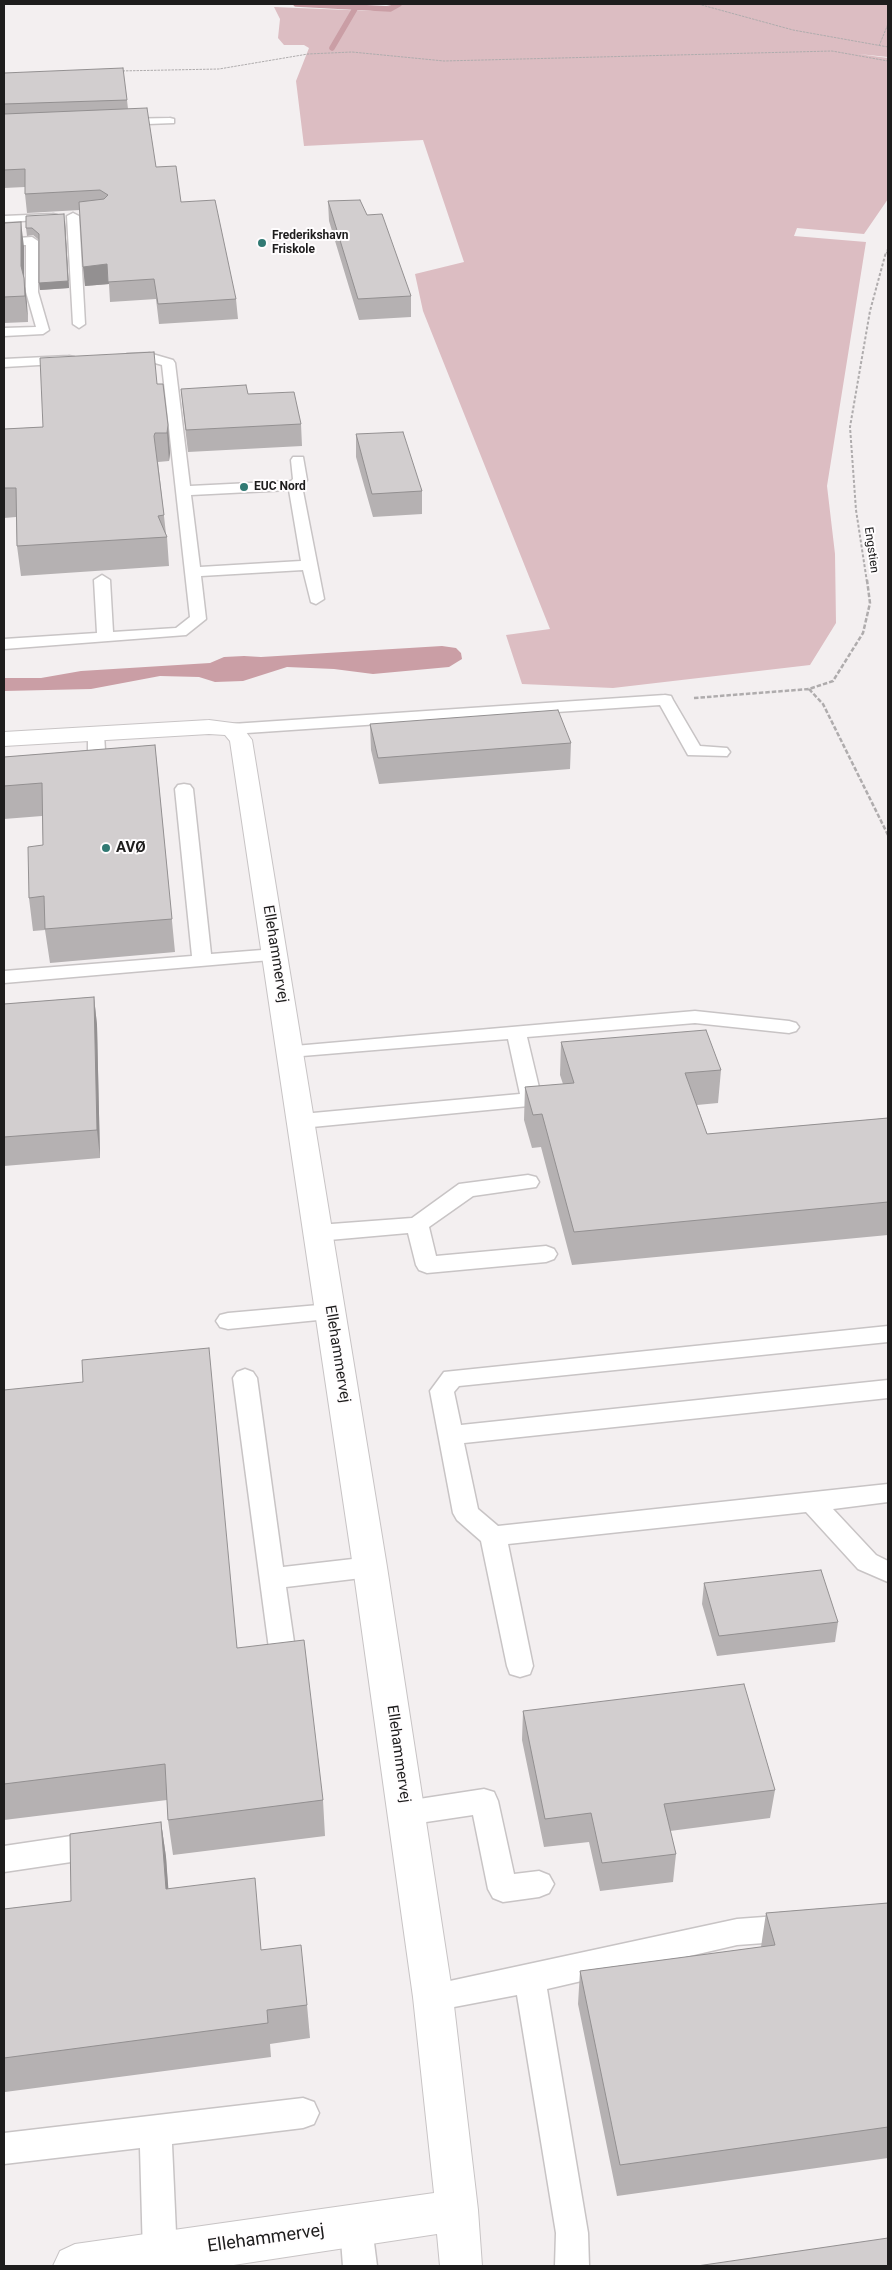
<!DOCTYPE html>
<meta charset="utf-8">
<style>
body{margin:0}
#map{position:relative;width:892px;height:2270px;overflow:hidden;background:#f3eff0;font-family:Roboto,sans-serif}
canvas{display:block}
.frame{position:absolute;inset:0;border:5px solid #1e1d1d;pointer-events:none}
</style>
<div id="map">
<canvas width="892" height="2270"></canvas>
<div class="frame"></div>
</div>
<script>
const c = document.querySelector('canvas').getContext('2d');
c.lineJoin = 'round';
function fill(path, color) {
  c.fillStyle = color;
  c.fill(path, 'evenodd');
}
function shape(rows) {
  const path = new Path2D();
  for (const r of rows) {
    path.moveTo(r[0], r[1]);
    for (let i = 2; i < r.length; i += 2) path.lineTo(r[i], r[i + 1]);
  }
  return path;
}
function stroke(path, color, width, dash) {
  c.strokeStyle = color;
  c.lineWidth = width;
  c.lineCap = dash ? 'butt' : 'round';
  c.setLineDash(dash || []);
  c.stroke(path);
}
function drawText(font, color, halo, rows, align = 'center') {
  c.font = font + ' Roboto,sans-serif';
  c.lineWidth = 4;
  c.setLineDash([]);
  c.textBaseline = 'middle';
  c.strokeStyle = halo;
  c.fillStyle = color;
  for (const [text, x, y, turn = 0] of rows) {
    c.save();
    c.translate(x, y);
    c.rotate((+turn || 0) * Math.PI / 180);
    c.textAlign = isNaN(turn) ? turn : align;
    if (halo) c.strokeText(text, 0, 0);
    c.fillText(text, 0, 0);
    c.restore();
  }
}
const green = shape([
 [393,4,888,4,888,57,858,54,888,58,888,199,864,234,797,228,794,236,866,242,827,486,835,554,836,623,810,665,613,688,522,684,506,635,550,629,423,311,415,274,464,262,423,140,304,146,296,81,309,48,304,45,284,45,278,38,280,19,274,7,371,11]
]);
const water = shape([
 [442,646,456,648,461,653,462,659,449,667,373,674,334,669,287,667,243,681,215,682,199,677,160,676,91,689,4,691,4,678,41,678,81,671,210,663,224,657,244,656,261,657]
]);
const stream = shape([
 [296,4,390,9,399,4],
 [332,48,356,7]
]);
const pathFar2 = shape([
 [698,4,793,30,888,47],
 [879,46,888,24],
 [119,71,219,69,308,54,352,52,444,61,832,51,888,61],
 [886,254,888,247]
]);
const pathFar1 = shape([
 [867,582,856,510,850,427,870,311,886,252]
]);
const path = shape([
 [809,689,823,704,888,835],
 [694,698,809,689,833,681,863,633,870,603,867,580]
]);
const service = shape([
 [170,118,174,119,174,123,121,125,116,122,121,119,170,118],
 [73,213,79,216,85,324,79,328,73,324,67,216,73,213],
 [53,214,57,215,57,219,4,222,4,216,53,214],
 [32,237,38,241,38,292,49,330,43,334,4,336,4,328,36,327,26,292,26,245,4,245,4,239,32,237],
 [149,353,173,360,175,363,190,486,291,481,293,479,291,460,293,457,303,457,307,480,302,486,324,599,316,604,311,602,303,570,201,576,206,619,186,635,4,649,4,639,97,633,94,580,102,575,110,580,113,632,176,628,190,617,162,365,148,361,127,362,121,358,127,354,149,353],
 [289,490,301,561,200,567,191,495,289,490],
 [69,356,74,357,75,360,74,363,4,367,4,359,69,356],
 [665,695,671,696,673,700,700,746,727,748,730,752,727,756,688,755,660,705,232,734,226,733,224,729,226,725,232,724,665,695],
 [96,729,102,730,104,734,106,767,103,771,97,772,80,771,77,767,80,763,88,762,88,734,90,730,96,729],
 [184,784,190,785,193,789,211,954,275,949,282,951,285,955,282,959,4,983,4,971,192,956,175,789,178,785,184,784],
 [695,1011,789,1021,796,1023,799,1027,796,1031,789,1033,695,1023,527,1037,542,1100,539,1105,302,1128,295,1126,291,1121,295,1116,302,1114,520,1094,508,1039,290,1057,283,1055,280,1051,283,1047,695,1011],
 [528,1175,536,1177,539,1182,536,1187,473,1196,429,1227,436,1256,546,1246,554,1249,557,1254,554,1259,546,1262,427,1273,419,1270,416,1265,408,1233,318,1241,310,1238,307,1233,310,1228,318,1225,412,1218,459,1184,528,1175],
 [330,1304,338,1306,342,1312,338,1318,228,1329,220,1327,216,1321,220,1315,228,1313,330,1304],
 [888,1326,888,1342,459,1386,454,1392,461,1425,888,1380,888,1398,464,1443,478,1509,498,1526,888,1484,888,1502,833,1509,876,1555,888,1561,888,1582,858,1569,806,1512,508,1544,533,1666,530,1674,520,1677,510,1674,507,1666,481,1541,457,1520,453,1513,430,1391,444,1372,888,1326],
 [245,1369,253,1372,257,1378,283,1567,370,1557,379,1560,383,1567,379,1574,370,1577,286,1587,296,1656,292,1664,283,1667,274,1664,270,1656,233,1378,237,1372,245,1369],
 [484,1789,494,1792,498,1801,514,1874,539,1871,549,1875,554,1884,549,1893,539,1897,503,1902,493,1898,488,1889,473,1815,406,1825,396,1822,392,1813,396,1804,406,1801,484,1789],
 [98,1832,108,1836,112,1845,108,1854,98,1858,4,1872,4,1846,98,1832],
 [791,1915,802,1919,806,1928,802,1937,791,1941,737,1945,547,1989,588,2233,589,2266,555,2266,556,2233,517,1995,433,2011,422,2007,418,1997,422,1987,737,1919,791,1915],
 [303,2098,314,2102,319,2113,314,2124,303,2128,172,2144,177,2255,172,2266,148,2266,143,2255,140,2148,4,2164,4,2133,303,2098],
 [356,2211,368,2215,372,2227,377,2266,343,2266,340,2227,344,2215,356,2211]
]);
const minor = shape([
 [209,720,240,724,252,740,387,1567,453,1997,478,2210,482,2266,440,2266,437,2234,227,2266,53,2266,60,2251,75,2244,434,2193,413,1997,353,1567,230,741,225,735,209,734,4,746,4,732,209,720]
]);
const wall = shape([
 [4,73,127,100,128,109,156,167,181,202,236,299,238,319,159,324,156,299,110,302,109,284,85,286,80,210,27,213,25,194,25,187,4,188],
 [328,201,367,215,411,296,411,317,359,320,329,221],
 [65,221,69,288,40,290,39,240,33,235,27,236,26,228],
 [4,223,24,247,24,277,27,304,28,322,4,323],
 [157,384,163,384,170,453,169,461,158,462,166,534,167,537,169,566,21,576,17,546,16,517,4,518,4,429,43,427],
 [181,389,248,394,301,424,302,446,188,452,183,410],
 [356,434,422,491,422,514,373,517,356,457],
 [370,724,571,743,570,769,379,784,371,750],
 [155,745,175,952,50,963,45,930,33,931,29,898,43,845,42,816,4,819,4,757],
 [94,997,97,1025,100,1158,4,1166,4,1004],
 [561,1042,721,1070,718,1103,697,1105,707,1134,888,1118,888,1235,572,1265,541,1147,532,1148,524,1120,525,1087,563,1084,560,1075],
 [4,1390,237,1648,323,1800,325,1836,173,1855,168,1820,167,1800,4,1820],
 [704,1583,838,1622,835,1642,717,1656,702,1604],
 [523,1711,775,1790,770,1818,670,1831,676,1854,673,1882,600,1891,589,1842,544,1847,522,1740],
 [161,1822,166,1857,168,1889,261,1950,307,2005,310,2038,270,2044,271,2057,5,2092,5,2107,4,2108,4,1909,71,1901],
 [888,1903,888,2158,617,2196,578,2004,580,1971,761,1947,766,1913]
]);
const shadedWall = shape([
 [65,221,69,288,40,290,39,283],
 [21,222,24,247,24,292,21,266],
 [107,264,109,284,85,286,83,267],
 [24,278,27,304,28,322,25,296],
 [168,425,170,453,169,461,167,433],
 [94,997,97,1025,100,1158,97,1130],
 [161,1822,166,1857,171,1924,166,1889],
 [4,2088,5,2092,5,2107,4,2104]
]);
const building = shape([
 [123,68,127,100,4,104,4,73,123,68],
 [147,108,156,167,176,166,181,202,215,200,236,299,158,304,154,279,108,282,107,264,83,267,79,202,104,199,108,195,100,190,25,194,25,169,4,170,4,114,147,108],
 [360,200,367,215,382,214,411,296,358,299,328,201,360,200],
 [64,214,68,281,39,283,39,234,32,228,26,228,26,216,64,214],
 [21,222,21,266,24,278,25,296,4,297,4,223,21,222],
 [154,352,157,384,163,384,168,425,167,433,155,433,154,436,164,515,158,516,167,537,17,546,16,488,4,488,4,429,43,427,40,358,154,352],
 [246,385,248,394,294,392,301,424,186,430,181,389,246,385],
 [403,432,422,491,372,494,356,434,403,432],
 [558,710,571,743,378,758,370,724,558,710],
 [155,745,172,919,45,929,44,896,29,898,28,847,43,845,42,783,4,786,4,757,155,745],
 [94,997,97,1130,4,1137,4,1004,94,997],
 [706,1030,721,1070,685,1073,707,1134,888,1118,888,1202,574,1232,542,1114,533,1115,525,1087,574,1083,561,1042,706,1030],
 [209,1348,237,1648,304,1640,323,1800,168,1820,165,1764,4,1784,4,1390,83,1382,82,1360,209,1348],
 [821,1570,838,1622,719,1636,704,1583,821,1570],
 [744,1684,775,1790,664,1804,676,1854,602,1863,591,1813,545,1819,523,1711,744,1684],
 [161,1822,166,1889,255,1878,261,1950,301,1945,307,2005,267,2010,268,2023,4,2058,4,1909,71,1901,70,1834,161,1822],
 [888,1903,888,2127,620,2165,580,1971,775,1945,766,1913,888,1903],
 [888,2238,888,2266,697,2266,888,2238]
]);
const markers = [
 [262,243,5,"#317973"],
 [244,487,5,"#317973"],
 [106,848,5,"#317973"]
];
const farPoinames = [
 ["Frederikshavn",272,236],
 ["Friskole",272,250],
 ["EUC Nord",254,487]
];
const farStreetnames = [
 ["Engstien",871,550,82]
];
const poiNames = [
 ["AVØ",116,848]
];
const streetNames = [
 ["Ellehammervej",275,954,81],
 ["Ellehammervej",337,1354,81],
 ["Ellehammervej",398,1754,82]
];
const nearStreetnames = [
 ["Ellehammervej",266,2239,-8]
];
fill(green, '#dcbdc2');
fill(water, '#ca9ea5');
stroke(stream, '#ca9ea5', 5.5);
stroke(service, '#c8c4c5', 3);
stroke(minor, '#c8c4c5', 2);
stroke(pathFar2, '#afacad', 1, [2.5, 1]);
stroke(pathFar1, '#afacad', 2, [3, 2]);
stroke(path, '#afacad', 2.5, [4.5, 2]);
fill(service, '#fff');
fill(minor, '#fff');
fill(wall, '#b5b1b2');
fill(shadedWall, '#939091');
fill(building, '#d2cecf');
stroke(building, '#939091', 1);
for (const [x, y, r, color] of markers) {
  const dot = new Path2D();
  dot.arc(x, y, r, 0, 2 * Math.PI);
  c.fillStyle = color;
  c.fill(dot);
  stroke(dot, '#fffdfe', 2);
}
drawText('bold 12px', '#1e1d1d', '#fffdfe', farPoinames, 'left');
drawText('12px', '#1e1d1d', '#fffdfe', farStreetnames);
drawText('bold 15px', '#1e1d1d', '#fffdfe', poiNames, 'left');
drawText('15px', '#1e1d1d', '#fffdfe', streetNames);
drawText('18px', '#1e1d1d', '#fffdfe', nearStreetnames);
</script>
